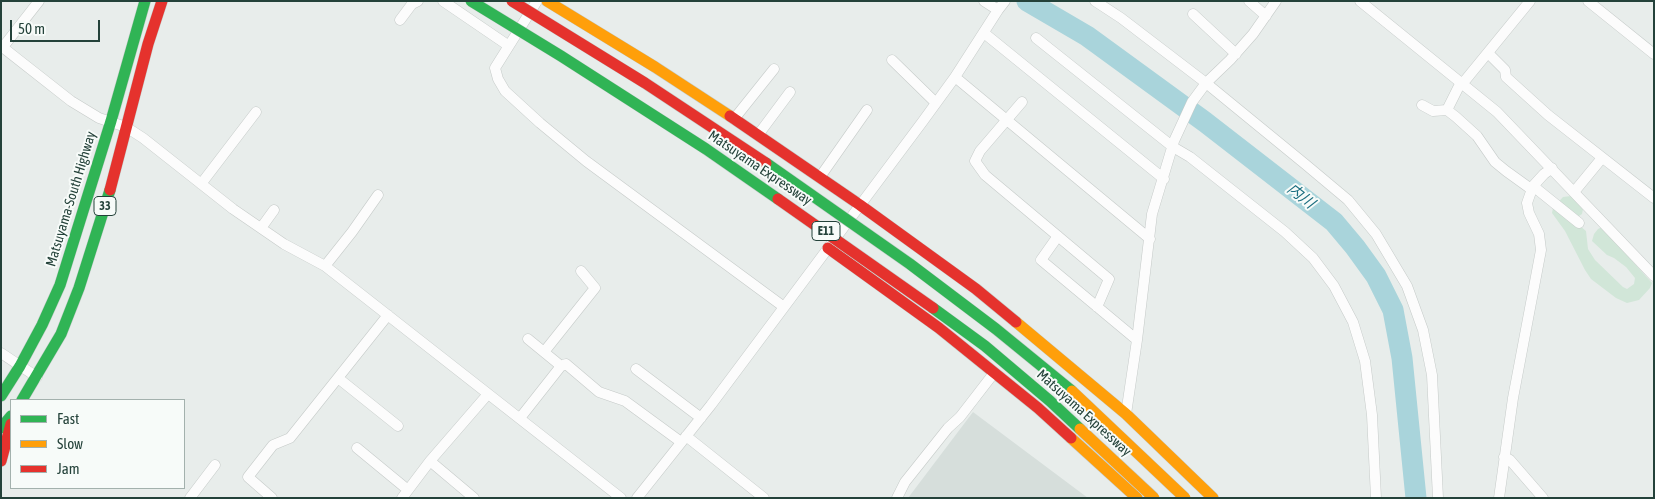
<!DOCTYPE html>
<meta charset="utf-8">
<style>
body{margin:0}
#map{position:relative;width:1655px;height:499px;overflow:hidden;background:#e8edeb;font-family:"Asap Condensed",sans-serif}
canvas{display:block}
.frame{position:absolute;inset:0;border:2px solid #24423a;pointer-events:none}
.legend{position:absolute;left:10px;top:399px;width:175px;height:90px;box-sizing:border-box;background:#f7fbf9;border:1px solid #a3b1ad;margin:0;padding:6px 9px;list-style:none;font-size:15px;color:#24423a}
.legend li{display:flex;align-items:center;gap:10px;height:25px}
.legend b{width:25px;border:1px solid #a3b1ad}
.scale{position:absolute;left:10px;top:20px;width:90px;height:22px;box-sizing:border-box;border:2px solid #24423a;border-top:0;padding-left:6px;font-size:15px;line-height:18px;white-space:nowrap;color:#24423a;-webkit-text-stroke:4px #f7fbf9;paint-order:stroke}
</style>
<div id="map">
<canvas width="1655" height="499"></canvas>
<div class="frame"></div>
<ul class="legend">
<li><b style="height:6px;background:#30b455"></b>Fast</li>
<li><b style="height:6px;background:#ff9f0a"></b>Slow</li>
<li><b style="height:6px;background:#e5322d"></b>Jam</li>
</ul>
<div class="scale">50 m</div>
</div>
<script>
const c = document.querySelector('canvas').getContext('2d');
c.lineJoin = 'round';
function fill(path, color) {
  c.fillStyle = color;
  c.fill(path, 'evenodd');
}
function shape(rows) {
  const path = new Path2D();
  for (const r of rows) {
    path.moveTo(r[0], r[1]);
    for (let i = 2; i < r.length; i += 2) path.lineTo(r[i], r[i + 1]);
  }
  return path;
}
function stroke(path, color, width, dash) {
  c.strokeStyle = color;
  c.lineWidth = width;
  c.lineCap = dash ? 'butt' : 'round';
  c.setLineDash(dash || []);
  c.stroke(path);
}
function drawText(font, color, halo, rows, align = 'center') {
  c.font = font + ' "Asap Condensed","Noto Sans JP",sans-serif';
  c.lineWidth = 4;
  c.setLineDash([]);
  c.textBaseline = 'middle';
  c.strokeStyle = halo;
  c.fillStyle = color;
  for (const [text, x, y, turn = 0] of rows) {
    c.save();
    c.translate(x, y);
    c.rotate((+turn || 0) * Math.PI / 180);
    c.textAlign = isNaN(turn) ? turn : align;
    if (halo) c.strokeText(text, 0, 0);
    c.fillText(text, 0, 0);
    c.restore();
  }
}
const built = shape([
 [973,412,1088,498,908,498]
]);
const green = shape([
 [1571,196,1583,209,1582,214,1579,216,1580,226,1586,231,1588,249,1595,260,1623,287,1627,289,1634,284,1635,278,1626,267,1614,258,1607,255,1592,241,1594,234,1598,229,1602,227,1652,283,1650,288,1639,300,1627,303,1616,298,1591,279,1585,270,1565,231,1552,213,1553,208,1563,197]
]);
const river = shape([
 [1027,1,1087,36,1205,122,1334,222,1355,247,1376,276,1393,310,1402,358,1416,498]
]);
const street = shape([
 [443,1,509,46],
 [537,1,495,68,498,79,505,91,540,123,586,161,784,307],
 [984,1,998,10],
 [1095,1,1121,18,1206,83,1305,164,1348,200,1376,234,1407,286,1423,330,1432,375,1438,498],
 [1249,1,1266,16],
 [1360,1,1497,112,1654,276],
 [1588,1,1654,54],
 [1193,14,1236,54],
 [400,20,412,4,418,1],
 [984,33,1164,179],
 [1036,38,1173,147,1190,157,1285,232,1313,258,1334,286,1353,322,1365,361,1372,415,1376,498],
 [1,46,71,101,99,118,126,127,143,138,233,209,284,244,325,266,621,498],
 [3,47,39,1],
 [1488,53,1505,70,1506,77,1548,115,1654,198],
 [892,60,936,103],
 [955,77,1150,239],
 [1463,83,1530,1],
 [1022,102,980,151,975,161,985,175,1109,279,1097,307],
 [1422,105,1433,111,1447,110,1456,117,1477,136,1495,162,1506,171,1531,189],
 [1447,110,1461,82],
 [734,119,774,69],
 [758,135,790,92],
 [820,177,867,110],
 [201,184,256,112],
 [1533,186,1579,223],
 [1574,192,1602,158],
 [261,228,274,210],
 [1058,236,1041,260,1137,340],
 [325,266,352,232,378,195],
 [528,339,561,366,566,364,599,392,625,401,681,442],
 [544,352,595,288,581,271],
 [1,353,37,377],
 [636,369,701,418],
 [338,378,398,426],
 [1126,414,1137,340,1152,214,1174,141,1192,102,1206,83,1230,60,1253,34,1276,1],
 [520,418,561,366],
 [686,436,764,498],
 [357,448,408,490],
 [1504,457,1510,460,1543,498],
 [430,461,474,498],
 [190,498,215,465],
 [272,498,248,477,273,445,290,438,388,315],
 [402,498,430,461,488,394],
 [637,498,711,405,923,121,955,77,998,10,1005,1],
 [897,498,905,482,948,428,960,417,994,373],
 [1499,498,1513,398,1541,250,1539,234,1529,213,1527,203,1533,186,1544,174,1552,168]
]);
const fast = shape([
 [1,396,20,366,42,325,60,285,111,121,145,1],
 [22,400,61,334,79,288,110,190],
 [1,428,11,416]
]);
const slow = shape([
 [547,1,655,67,730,116],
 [1016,322,1126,414,1213,498],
 [1071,438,1137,498]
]);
const jam = shape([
 [730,116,860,205,976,289,1016,322],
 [110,190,148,44,162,1],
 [828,248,939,328,1038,408,1071,438],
 [1,461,11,424]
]);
const fastBridge = shape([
 [471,1,561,56,706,149,778,199],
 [766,163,910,264,996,329,1072,391],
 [933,308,985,346,1050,401,1080,429]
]);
const slowBridge = shape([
 [1072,391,1185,498],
 [1080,429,1154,498]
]);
const jamBridge = shape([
 [512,1,645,83,766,163],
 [778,199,933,308]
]);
const shields = [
 [105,206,22],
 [826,231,28]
];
const shieldNames = [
 ["33",105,206],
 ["E11",826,231]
];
const streetNames = [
 ["Matsuyama Expressway",760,168,34],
 ["Matsuyama-South Highway",71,199,-73],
 ["Matsuyama Expressway",1084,413,42]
];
const waterNames = [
 ["内川",1301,196,38]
];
fill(built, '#d6dedb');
fill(green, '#d1e6d8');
stroke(river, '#a9d4db', 21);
stroke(street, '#c5cac8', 11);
stroke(fast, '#c3cbc8', 12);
stroke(slow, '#c3cbc8', 12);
stroke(jam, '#c3cbc8', 12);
stroke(street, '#fcfcfc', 10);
stroke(fast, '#30b455', 11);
stroke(slow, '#ff9f0a', 11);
stroke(jam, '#e5322d', 11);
stroke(fastBridge, '#c3ccc9', 12, []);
stroke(slowBridge, '#c3ccc9', 12, []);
stroke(jamBridge, '#c3ccc9', 12, []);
stroke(fastBridge, '#30b455', 11);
stroke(slowBridge, '#ff9f0a', 11);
stroke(jamBridge, '#e5322d', 11);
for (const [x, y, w] of shields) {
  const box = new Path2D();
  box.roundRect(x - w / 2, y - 9.5, w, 19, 4);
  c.fillStyle = '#f7fbf9';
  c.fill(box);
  stroke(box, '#24423a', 1);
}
drawText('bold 12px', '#24423a', null, shieldNames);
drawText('14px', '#24423a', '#f7fbf9', streetNames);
drawText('italic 15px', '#1c6f80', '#f7fbf9', waterNames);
</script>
